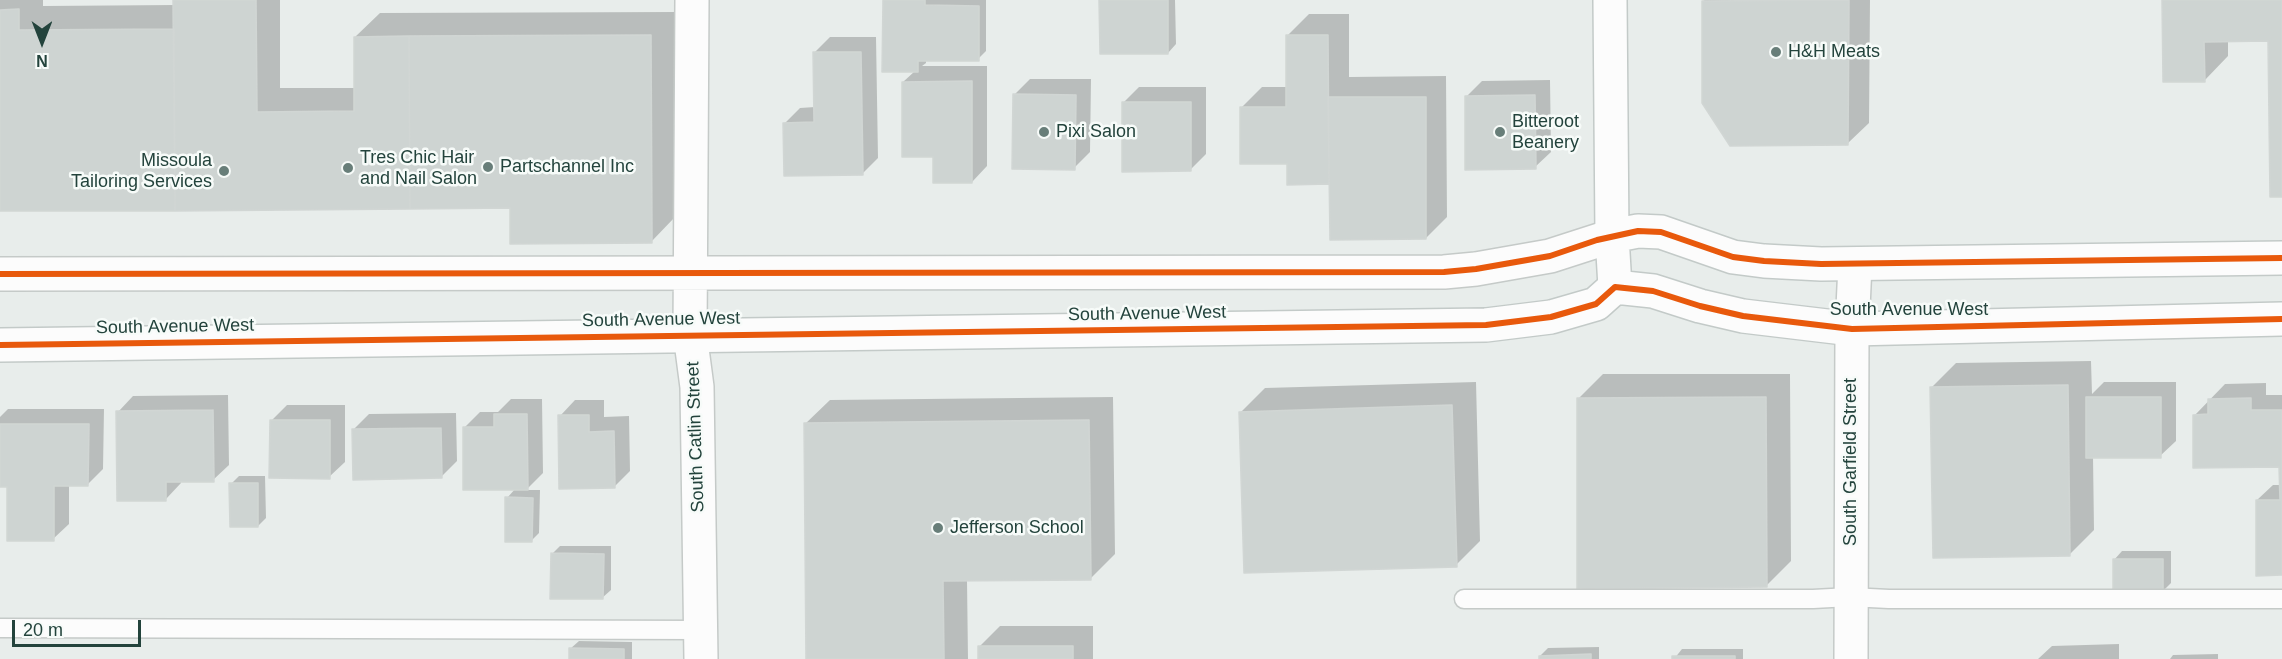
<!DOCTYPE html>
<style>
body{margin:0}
#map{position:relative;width:2282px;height:659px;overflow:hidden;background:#e8edeb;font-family:Helvetica,sans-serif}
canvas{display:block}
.north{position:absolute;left:12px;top:12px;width:60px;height:60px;-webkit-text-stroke:4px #f7fbf9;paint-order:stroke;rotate:180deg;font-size:16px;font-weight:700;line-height:24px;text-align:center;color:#23433c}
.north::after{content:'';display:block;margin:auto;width:21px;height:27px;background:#23433c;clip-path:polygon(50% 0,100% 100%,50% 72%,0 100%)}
.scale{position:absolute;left:12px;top:620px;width:129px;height:27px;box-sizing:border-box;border:3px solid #23433c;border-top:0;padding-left:8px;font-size:18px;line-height:21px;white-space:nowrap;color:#23433c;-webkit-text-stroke:4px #f7fbf9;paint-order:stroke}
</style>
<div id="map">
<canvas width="2282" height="659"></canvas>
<div class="north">N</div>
<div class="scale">20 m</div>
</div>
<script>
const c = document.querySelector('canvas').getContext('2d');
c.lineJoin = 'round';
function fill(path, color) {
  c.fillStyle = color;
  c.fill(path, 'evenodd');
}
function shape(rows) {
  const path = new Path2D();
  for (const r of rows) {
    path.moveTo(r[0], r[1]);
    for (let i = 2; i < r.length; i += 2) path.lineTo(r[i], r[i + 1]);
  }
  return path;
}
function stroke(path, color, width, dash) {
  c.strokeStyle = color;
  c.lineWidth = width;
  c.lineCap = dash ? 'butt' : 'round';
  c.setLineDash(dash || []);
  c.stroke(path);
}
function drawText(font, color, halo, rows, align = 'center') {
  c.font = font + ' Helvetica,sans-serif';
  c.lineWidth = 5;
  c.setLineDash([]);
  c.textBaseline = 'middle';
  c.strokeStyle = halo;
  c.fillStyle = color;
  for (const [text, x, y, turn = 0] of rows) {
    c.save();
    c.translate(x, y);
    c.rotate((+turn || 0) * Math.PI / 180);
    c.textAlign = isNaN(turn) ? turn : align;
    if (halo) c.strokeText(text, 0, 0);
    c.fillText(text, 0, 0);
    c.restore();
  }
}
const shadow = shape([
 [0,0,43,0,43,6,175,5,175,0,280,0,280,88,356,88,355,37,380,13,674,12,675,217,651,242,511,207,0,210],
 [884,0,986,0,986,51,978,59,926,59,926,63,922,66,987,66,987,166,972,182,935,156,903,82,915,71],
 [1100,0,1175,0,1176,44,1168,53],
 [1705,0,1870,0,1869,123,1848,143,1703,1],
 [2164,0,2282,0,2282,195,2270,40,2228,40,2228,56,2204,81],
 [1309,14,1349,14,1349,77,1446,76,1447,217,1426,238,1331,182,1289,183,1289,163,1241,108,1262,87,1288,87,1288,35],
 [830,37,876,37,878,158,862,174,785,123,800,108,815,107,814,53],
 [1030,79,1091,79,1090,152,1074,168,1015,94],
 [1550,80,1551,152,1535,167,1466,97,1482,81],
 [1139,87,1206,87,1206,154,1191,169,1123,103],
 [2091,361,2092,394,2104,382,2176,382,2176,441,2160,456,2093,456,2094,530,2069,555,1932,387,1956,363],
 [1603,374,1790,374,1791,561,1766,586,1578,399],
 [1476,382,1480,541,1456,565,1241,412,1265,388],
 [2266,383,2266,395,2282,395,2282,574,2257,500,2273,485,2281,485,2281,466,2195,415,2225,384],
 [228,395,229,465,213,480,181,480,181,483,166,499,118,412,133,396],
 [1113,397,1115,554,1091,578,967,580,968,659,808,659,805,424,830,400],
 [511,399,542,399,543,473,526,490,540,490,539,533,531,541,507,498,516,488,464,428,480,412,498,412],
 [575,400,604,400,604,417,629,416,630,471,614,487,560,416],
 [287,405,345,405,345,462,329,477,272,420],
 [8,409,104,409,103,469,87,485,69,485,69,524,53,539,8,485,0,485,0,417],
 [456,413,457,461,441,477,353,430,369,414],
 [239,476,265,476,266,518,258,526,231,484],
 [560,546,611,546,611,590,602,598,552,554],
 [2122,551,2171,551,2171,583,2163,591,2114,560],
 [1000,626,1093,626,1093,659,979,659,979,647],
 [579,641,632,642,632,659,570,659,570,649],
 [2119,644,2119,659,2038,659,2052,646],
 [1599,647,1599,659,1540,659,1540,656,1548,648],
 [1682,649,1743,649,1743,659,1674,659],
 [2218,654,2218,659,2170,659,2173,655]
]);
const building = shape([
 [173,0,256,0,257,112,354,111,354,37,409,36,410,209,175,211,173,0],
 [883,0,925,0,925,5,979,6,979,61,918,61,918,72,882,72,883,0],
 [1099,0,1168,0,1168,54,1100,54,1099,0],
 [1849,0,1848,145,1730,146,1702,103,1702,1,1849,0],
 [2162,0,2282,0,2282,197,2270,197,2268,41,2204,42,2205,82,2163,82,2162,0],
 [19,9,19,30,174,29,175,211,0,211,0,10,19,9],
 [651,35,652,243,510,244,510,208,410,209,409,36,651,35],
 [1286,35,1328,35,1329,184,1287,185,1287,164,1240,164,1240,107,1286,107,1286,35],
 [813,52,861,52,863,175,784,176,783,123,814,122,813,52],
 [972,81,972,183,933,183,933,157,902,157,902,82,972,81],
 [1013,94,1076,95,1075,170,1012,169,1013,94],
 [1535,95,1536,169,1465,170,1465,96,1535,95],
 [1328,97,1426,97,1426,239,1330,240,1328,97],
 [1122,102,1191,102,1191,171,1122,172,1122,102],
 [2068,385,2070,556,1933,558,1930,387,2068,385],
 [1766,397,1767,587,1577,589,1577,398,1766,397],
 [2086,397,2161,397,2161,458,2086,458,2086,397],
 [2251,398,2251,410,2282,410,2282,575,2256,576,2256,500,2280,500,2279,467,2193,468,2193,415,2208,414,2208,399,2251,398],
 [1452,405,1457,567,1244,573,1239,412,1452,405],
 [213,410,214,482,166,482,166,501,117,501,116,411,213,410],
 [494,414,527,414,528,490,463,490,463,427,494,427,494,414],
 [558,415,589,415,589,432,614,431,615,488,559,489,558,415],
 [270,420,330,420,330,479,269,478,270,420],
 [1089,420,1091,580,943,581,944,659,806,659,804,423,1089,420],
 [0,424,89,424,88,486,54,486,54,541,7,541,7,487,0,487,0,424],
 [441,428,442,478,353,480,352,429,441,428],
 [229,483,258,483,258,527,230,527,229,483],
 [505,497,533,498,532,542,505,542,505,497],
 [551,553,604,554,603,599,550,599,551,553],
 [2113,559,2163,559,2163,593,2113,593,2113,559],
 [978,646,1073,646,1073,659,978,659,978,646],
 [569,648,624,649,624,659,569,659,569,648],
 [1591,654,1591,659,1539,659,1539,656,1591,654],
 [1672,656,1735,656,1735,659,1672,659,1672,656]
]);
const lane = shape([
 [1464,599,1813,599,1850,597,1889,599,2282,599],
 [0,628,701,630]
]);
const street = shape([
 [692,0,690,334,697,387,701,659],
 [0,274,1444,272,1476,269,1550,256,1612,236],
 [1851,659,1852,329,1855,265]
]);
const secondary = shape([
 [1610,0,1612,236,1615,287],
 [1612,236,1638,231,1661,232,1733,257,1764,261,1821,264,2282,258],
 [0,345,1486,325,1551,317,1596,304,1615,287,1653,291,1700,306,1743,316,1852,329,2282,319]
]);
const cycleway = shape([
 [0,274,1444,272,1476,269,1550,256,1597,240,1638,231,1661,232,1733,257,1764,261,1821,264,2282,258],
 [0,345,1486,325,1551,317,1596,304,1615,287,1653,291,1700,306,1743,316,1852,329,2282,319]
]);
const markers = [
 [1776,52,6,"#687e79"],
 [1044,132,6,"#687e79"],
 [1500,132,6,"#687e79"],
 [488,167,6,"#687e79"],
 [348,168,6,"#687e79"],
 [224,171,6,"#687e79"],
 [938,528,6,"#687e79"]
];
const poiNames = [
 ["H&H Meats",1788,52],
 ["Bitteroot",1512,122],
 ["Beanery",1512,143],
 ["Pixi Salon",1056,132],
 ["Tres Chic Hair",360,158],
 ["and Nail Salon",360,179],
 ["Missoula",212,161,"right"],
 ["Tailoring Services",212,182,"right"],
 ["Partschannel Inc",500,167],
 ["Jefferson School",950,528]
];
const streetNames = [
 ["South Avenue West",1909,310],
 ["South Avenue West",1147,314,-1],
 ["South Avenue West",661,320,-1],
 ["South Avenue West",175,327,-1],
 ["South Catlin Street",696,437,-92],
 ["South Garfield Street",1851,462,-90]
];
fill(shadow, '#0003');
fill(building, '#ced4d2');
stroke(building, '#d1d6d4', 1.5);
stroke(lane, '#c5cac8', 21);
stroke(street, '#c5cac8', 36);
stroke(secondary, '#c3cac8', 36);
stroke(lane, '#fcfcfc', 18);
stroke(street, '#fcfcfc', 33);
stroke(secondary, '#fcfcfc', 33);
stroke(cycleway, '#e8590c', 6);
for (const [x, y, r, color] of markers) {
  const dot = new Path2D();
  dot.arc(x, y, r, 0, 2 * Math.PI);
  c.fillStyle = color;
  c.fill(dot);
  stroke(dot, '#f7fbf9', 2);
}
drawText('18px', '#23433c', '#f7fbf9', poiNames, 'left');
drawText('18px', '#23433c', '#f7fbf9', streetNames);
</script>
